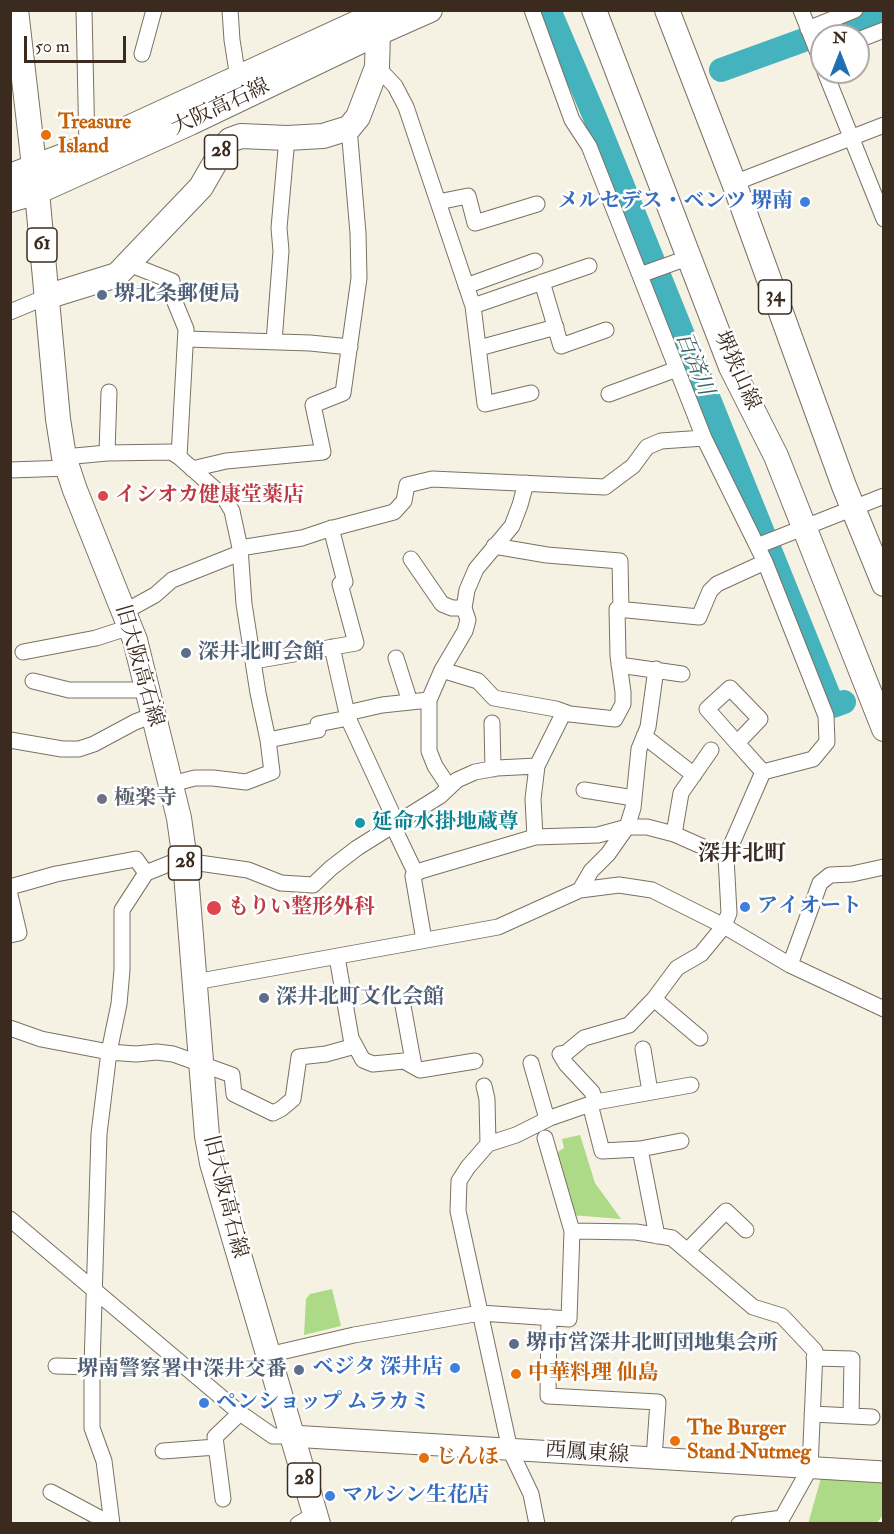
<!DOCTYPE html>
<meta charset="utf-8">
<style>
body{margin:0}
#map{position:relative;width:894px;height:1534px;overflow:hidden;background:#f6f2e3;font-family:"IM FELL Double Pica",serif}
canvas{display:block}
.frame{position:absolute;inset:0;border:12px solid #3b2a1e;pointer-events:none}
.north{position:absolute;left:810px;top:24px;width:60px;height:60px;box-sizing:border-box;background:#fff;border:2px solid #b1aaa5;border-radius:50%;rotate:0deg;font-size:16px;font-weight:700;line-height:24px;text-align:center;color:#3b2a1e}
.north::after{content:'';display:block;margin:auto;width:21px;height:27px;background:#1f6fb2;clip-path:polygon(50% 0,100% 100%,50% 72%,0 100%)}
.scale{position:absolute;left:24px;top:36px;width:102px;height:27px;box-sizing:border-box;border:3px solid #3b2a1e;border-top:0;padding-left:8px;font-size:18px;line-height:21px;white-space:nowrap;color:#3b2a1e;-webkit-text-stroke:4px #fff;paint-order:stroke}
</style>
<div id="map">
<canvas width="894" height="1534"></canvas>
<div class="frame"></div>
<div class="north">N</div>
<div class="scale">50 m</div>
</div>
<script>
const c = document.querySelector('canvas').getContext('2d');
c.lineJoin = 'round';
function fill(path, color) {
  c.fillStyle = color;
  c.fill(path, 'evenodd');
}
function shape(rows) {
  const path = new Path2D();
  for (const r of rows) {
    path.moveTo(r[0], r[1]);
    for (let i = 2; i < r.length; i += 2) path.lineTo(r[i], r[i + 1]);
  }
  return path;
}
function stroke(path, color, width, dash) {
  c.strokeStyle = color;
  c.lineWidth = width;
  c.lineCap = dash ? 'butt' : 'round';
  c.setLineDash(dash || []);
  c.stroke(path);
}
function drawText(font, color, halo, rows, align = 'center') {
  c.font = font + ' "IM FELL Double Pica","Noto Serif JP",serif';
  c.lineWidth = 5;
  c.setLineDash([]);
  c.textBaseline = 'middle';
  c.strokeStyle = halo;
  c.fillStyle = color;
  for (const [text, x, y, turn = 0] of rows) {
    c.save();
    c.translate(x, y);
    c.rotate((+turn || 0) * Math.PI / 180);
    c.textAlign = isNaN(turn) ? turn : align;
    if (halo) c.strokeText(text, 0, 0);
    c.fillText(text, 0, 0);
    c.restore();
  }
}
const green = shape([
 [580,1135,595,1183,621,1219,571,1215,556,1157,559,1151,564,1148,562,1139],
 [332,1289,341,1326,304,1335,306,1299,310,1294],
 [821,1478,883,1480,883,1515,877,1523,808,1524]
]);
const river = shape([
 [549,10,594,115,833,706,844,702],
 [721,70,884,11]
]);
const street = shape([
 [84,10,87,147],
 [230,10,232,40,238,78],
 [532,10,572,120,589,146,704,438],
 [801,10,822,63],
 [808,29,855,10],
 [858,40,884,30],
 [142,54,154,10],
 [377,67,395,86,406,107,473,306,485,404,531,393],
 [825,72,884,219],
 [734,183,884,125],
 [438,202,468,196,475,223,537,204],
 [129,264,172,281,172,295,186,329,179,457],
 [640,275,690,257],
 [542,282,561,346,606,330],
 [466,286,535,261],
 [473,306,589,266],
 [10,312,46,297],
 [187,339,310,343,350,347],
 [274,342,281,251,279,228,287,138],
 [479,348,556,327],
 [609,394,677,369],
 [107,453,109,392],
 [64,457,107,453,171,452,179,457,223,496,232,511,240,548,244,604,258,693,268,740,318,730,318,724,348,718],
 [192,469,226,461,323,452,313,405,343,393,359,278,358,233,349,128],
 [10,470,68,468],
 [494,546,547,555,620,561,621,610],
 [757,546,884,496],
 [240,548,302,538,326,530,394,512,404,501,407,485,432,479,605,487,633,466,647,447,661,441,704,438,765,562,826,716,827,742,813,759,763,772,726,857,729,913,724,926,701,954,677,968,654,999,629,1025,584,1038,566,1053,560,1054,566,1064,592,1092,596,1102],
 [411,559,442,604,452,608,464,608],
 [124,612,155,595,172,580,240,553],
 [332,647,348,718,397,824],
 [23,652,96,638,130,627],
 [396,658,410,702],
 [254,661,356,643,340,584,345,582,331,528],
 [619,665,682,674],
 [442,670,478,681,494,698,556,709,570,714,615,719,623,704,623,692,618,656,617,609,699,617,710,591,717,584,765,562],
 [33,681,69,690,147,690],
 [347,713,382,705,429,700],
 [492,723,493,769],
 [644,736,694,775],
 [10,740,62,749,79,749,94,744,135,722,153,715],
 [737,743,760,719,730,688,707,709,737,743,763,772],
 [171,784,195,778,213,778,246,782,272,772,268,740],
 [449,787,435,766,429,751,429,700,442,670,465,631,468,620,464,608,467,590,476,569,512,526,520,505,526,483],
 [584,790,634,798],
 [393,826,416,874],
 [674,834,681,793,711,750],
 [535,837,533,799,537,766,564,712],
 [10,887,56,874,136,859,146,873],
 [580,890,591,871,608,854,627,827,633,808,639,749,648,727,656,669],
 [10,895,19,933,10,935],
 [424,940,413,876,420,871,535,837,598,835,627,827,647,827,674,834,726,857],
 [337,957,351,1038,363,1060,373,1064,404,1061,420,1070,475,1061],
 [790,965,820,883,830,875,852,874,884,867],
 [195,982,498,927,580,890,619,885,652,890,724,926,790,965,884,1009],
 [654,999,700,1038],
 [403,1006,414,1066],
 [10,1028,41,1039,109,1052,136,1054,157,1052,173,1054,232,1075,234,1094,273,1113,281,1109,293,1099,299,1057,326,1054,355,1046],
 [643,1049,650,1092],
 [531,1063,547,1119],
 [484,1086,487,1099,488,1144,468,1167,459,1181,458,1211,510,1450,531,1494,537,1524],
 [590,1104,602,1151,640,1149,681,1141],
 [488,1144,516,1135,550,1118,596,1102,691,1085],
 [640,1149,657,1236],
 [10,1219,240,1413,273,1436,291,1436],
 [572,1231,636,1232,672,1238,753,1307,782,1316,815,1351,810,1468,782,1518,739,1524],
 [688,1250,726,1211,746,1230],
 [549,1317,548,1396,658,1402,654,1458],
 [268,1355,354,1335,480,1313,569,1319,572,1231,545,1138],
 [814,1358,852,1359,851,1416],
 [56,1366,92,1367],
 [812,1414,872,1417],
 [163,1451,216,1447],
 [51,1492,111,1524],
 [223,1499,215,1437,240,1413],
 [112,1524,104,1461,92,1428,92,1367,99,1134,109,1052,119,1004,122,970,122,910,146,873,171,863,185,861,248,870,281,883,313,885,331,868,357,848,440,796,457,780,475,772,497,768,537,766],
 [298,1524,315,1514]
]);
const secondary = shape([
 [291,1436,884,1472]
]);
const primary = shape([
 [16,10,37,192,58,419,64,457,75,490,135,640,179,818,185,861,207,1136,212,1163,318,1524],
 [594,10,731,367,776,456,884,729],
 [667,10,734,183,844,486,884,584],
 [10,176,87,147,385,10],
 [10,200,37,192,190,123,378,33,430,10],
 [46,297,117,275,201,187,224,147,230,140,241,136,287,138,323,136,349,128,358,117,377,67,378,33,383,10]
]);
const markers = [
 [46,135,6,"#e8710a"],
 [805,202,6,"#3f7fe0"],
 [102,295,6,"#5c6f8a"],
 [103,496,6,"#e0444e"],
 [186,653,6,"#5c6f8a"],
 [102,799,6,"#6b7280"],
 [360,823,6,"#0f9aa8"],
 [745,907,6,"#3f7fe0"],
 [214,908,8,"#e0444e"],
 [264,998,6,"#5c6f8a"],
 [514,1344,6,"#5c6f8a"],
 [455,1368,6,"#3f7fe0"],
 [299,1370,6,"#5c6f8a"],
 [516,1374,6,"#e8710a"],
 [204,1403,6,"#3f7fe0"],
 [675,1441,6,"#e8710a"],
 [424,1458,6,"#e8710a"],
 [330,1496,6,"#3f7fe0"]
];
const shields = [
 [221,152,33],
 [42,245,30],
 [775,297,33],
 [185,863,33],
 [304,1480,33]
];
const shieldNames = [
 ["28",221,152],
 ["61",42,245],
 ["34",775,297],
 ["28",185,863],
 ["28",304,1480]
];
const streetNames = [
 ["大阪高石線",221,108,-25],
 ["堺狭山線",736,371,66],
 ["旧大阪高石線",138,666,74],
 ["旧大阪高石線",224,1197,76],
 ["西鳳東線",587,1454,4]
];
const foodNames = [
 ["Treasure",58,123],
 ["Island",58,147],
 ["中華料理 仙島",528,1374],
 ["The Burger",687,1429],
 ["Stand Nutmeg",687,1453],
 ["じんほ",436,1458]
];
const shopNames = [
 ["メルセデス・ベンツ 堺南",793,202,"right"],
 ["アイオート",757,907],
 ["ベジタ 深井店",443,1368,"right"],
 ["ペンショップ ムラカミ",216,1403],
 ["マルシン生花店",342,1496]
];
const serviceNames = [
 ["堺北条郵便局",114,295],
 ["深井北町会館",198,653],
 ["深井北町文化会館",276,998],
 ["堺市営深井北町団地集会所",526,1344],
 ["堺南警察署中深井交番",287,1370,"right"]
];
const healthNames = [
 ["イシオカ健康堂薬店",115,496],
 ["もりい整形外科",228,908]
];
const worshipNames = [
 ["極楽寺",114,799]
];
const cultureNames = [
 ["延命水掛地蔵尊",372,823]
];
const waterNames = [
 ["百済川",693,364,68]
];
const neighbourhoodNames = [
 ["深井北町",742,855]
];
fill(green, '#adda86');
stroke(river, '#44b3bd', 24);
stroke(street, '#7c7063', 17);
stroke(secondary, '#7c7063', 23);
stroke(primary, '#7c7063', 26);
stroke(street, '#fff', 15);
stroke(secondary, '#fff', 21);
stroke(primary, '#fff', 24);
for (const [x, y, r, color] of markers) {
  const dot = new Path2D();
  dot.arc(x, y, r, 0, 2 * Math.PI);
  c.fillStyle = color;
  c.fill(dot);
  stroke(dot, '#fff', 2);
}
for (const [x, y, w] of shields) {
  const box = new Path2D();
  box.roundRect(x - w / 2, y - 17, w, 34, 4.5);
  c.fillStyle = '#fff';
  c.fill(box);
  stroke(box, '#3b2a1e', 1.5);
}
drawText('bold 20px', '#3b2a1e', null, shieldNames);
drawText('21px', '#3b2a1e', '#fff', streetNames);
drawText('bold 21px', '#c56008', '#fff', foodNames, 'left');
drawText('bold 21px', '#366cbe', '#fff', shopNames, 'left');
drawText('bold 21px', '#4e5e75', '#fff', serviceNames, 'left');
drawText('bold 21px', '#be3a42', '#fff', healthNames, 'left');
drawText('bold 21px', '#5b616d', '#fff', worshipNames, 'left');
drawText('bold 21px', '#0d838f', '#fff', cultureNames, 'left');
drawText('italic 22px', '#3f615e', '#fff', waterNames);
drawText('bold 22px', '#3b2a1e', '#fff', neighbourhoodNames);
</script>
